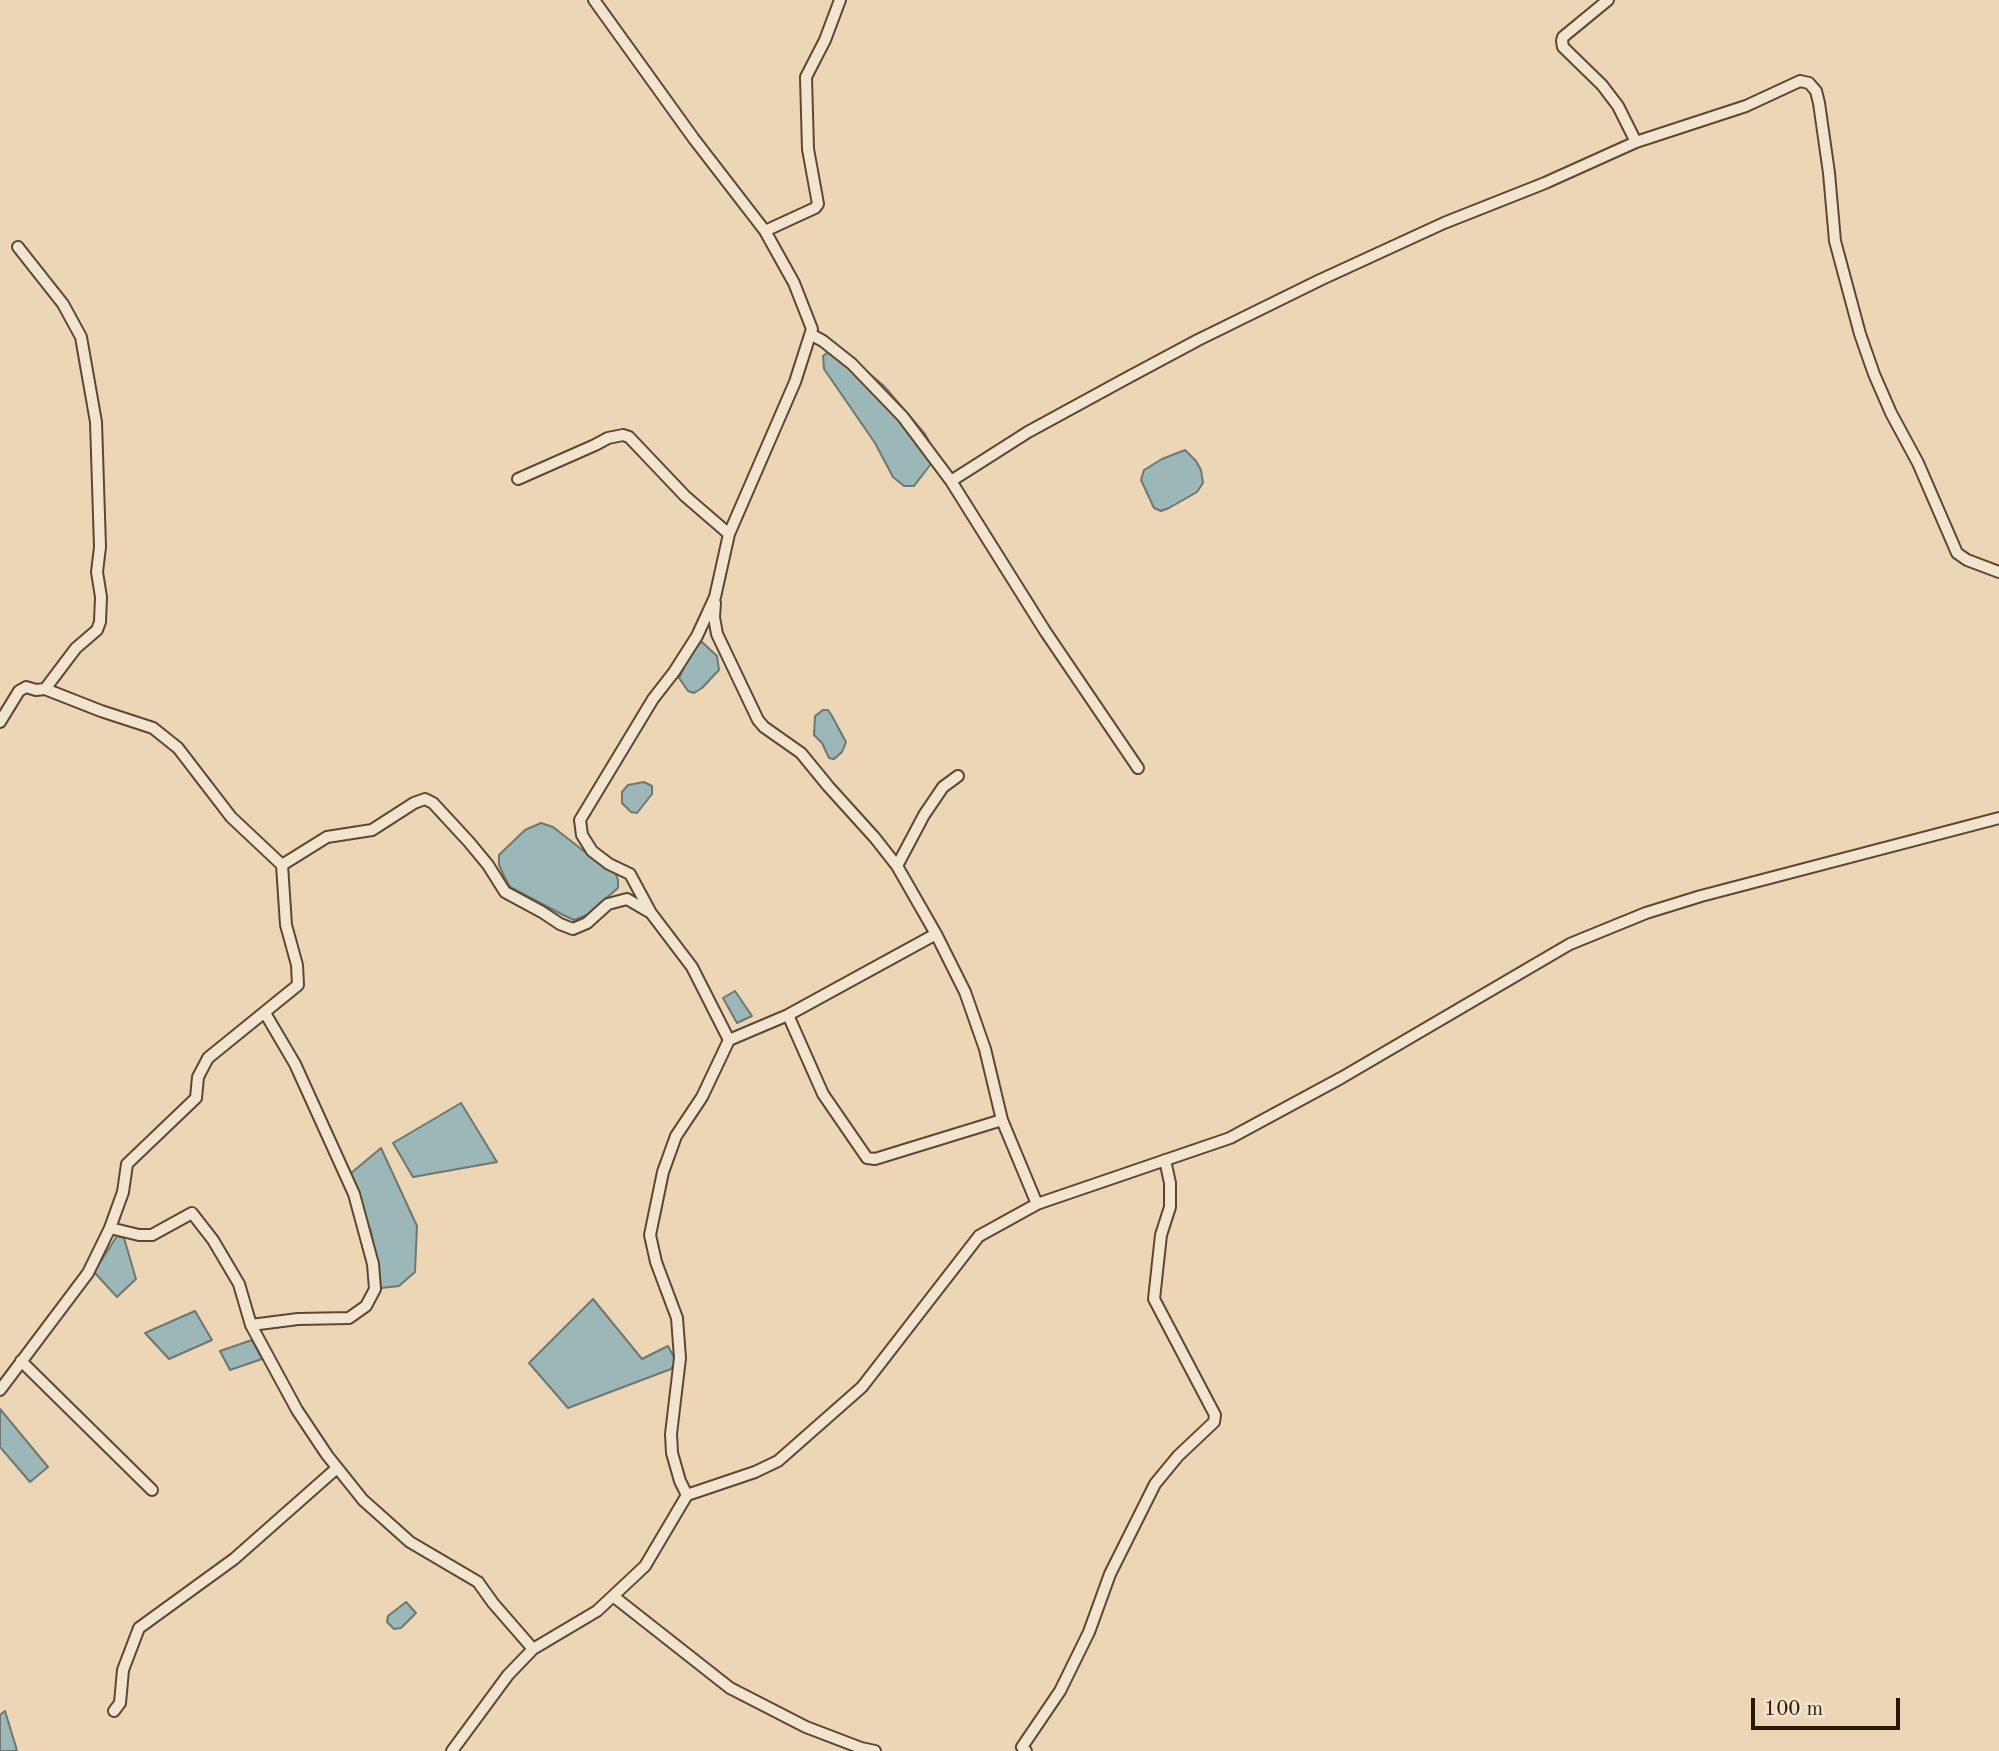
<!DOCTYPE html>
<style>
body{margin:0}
#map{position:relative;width:1999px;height:1751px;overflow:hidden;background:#edd6b6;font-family:"Old Standard TT",serif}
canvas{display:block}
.scale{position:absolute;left:1751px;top:1698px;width:149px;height:32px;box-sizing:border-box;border:4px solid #2a1806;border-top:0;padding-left:9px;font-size:21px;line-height:24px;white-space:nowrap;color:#2a1806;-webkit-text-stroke:5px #f3e4d0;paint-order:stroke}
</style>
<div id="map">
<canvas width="1999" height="1751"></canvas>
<div class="scale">100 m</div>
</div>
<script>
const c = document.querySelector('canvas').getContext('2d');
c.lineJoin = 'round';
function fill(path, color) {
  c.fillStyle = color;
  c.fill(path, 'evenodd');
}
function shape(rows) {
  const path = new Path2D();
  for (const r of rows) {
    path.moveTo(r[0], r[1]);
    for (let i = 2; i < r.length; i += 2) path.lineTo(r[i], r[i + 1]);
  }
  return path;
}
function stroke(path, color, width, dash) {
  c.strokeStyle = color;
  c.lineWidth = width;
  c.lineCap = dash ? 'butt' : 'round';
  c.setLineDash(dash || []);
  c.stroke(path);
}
const water = shape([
 [831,350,864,369,884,386,925,434,932,447,934,460,914,486,904,486,893,477,875,443,824,369,823,356,831,350],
 [1185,450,1196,461,1201,470,1203,483,1197,492,1169,508,1161,511,1154,508,1141,480,1144,470,1162,459,1185,450],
 [702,642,717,656,719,670,702,688,694,693,688,691,679,678,687,661,699,643,702,642],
 [823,710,828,710,832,716,846,742,842,752,834,759,829,758,822,743,814,735,815,716,823,710],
 [644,782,652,786,652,794,637,813,631,812,622,803,622,792,628,785,644,782],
 [541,823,553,827,594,859,615,872,618,880,618,888,587,915,574,920,563,915,510,887,505,878,499,865,499,855,525,830,541,823],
 [735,991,752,1016,737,1023,723,998,735,991],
 [461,1103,497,1162,413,1177,393,1143,461,1103],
 [381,1148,417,1226,415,1272,399,1286,381,1288,371,1232,350,1174,381,1148],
 [117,1236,124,1238,136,1279,117,1297,94,1272,117,1236],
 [593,1299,642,1359,668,1346,676,1361,671,1369,568,1408,529,1363,593,1299],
 [195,1311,212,1340,169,1359,145,1333,195,1311],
 [252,1340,262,1359,230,1370,220,1351,252,1340],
 [0,1409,48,1467,30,1482,0,1447,0,1409],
 [406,1602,416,1613,401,1628,394,1629,387,1622,388,1616,406,1602],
 [5,1711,16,1747,17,1751,0,1751,0,1715,5,1711]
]);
const minor = shape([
 [594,0,694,139,765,231,794,283,812,329,795,382,729,534,715,597,697,636,674,672,653,699,580,820,582,835,592,851,609,864,630,874,651,913,692,967,729,1040,702,1097,676,1136,663,1172,650,1235,656,1262,677,1318,680,1358,671,1434,672,1453,680,1481,687,1495],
 [1608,0,1563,37,1562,41,1563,47,1602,85,1618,106,1636,142],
 [765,231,815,208,818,204,808,149,806,77,825,40,840,0],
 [18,247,63,304,81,337,96,422,100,547,97,572,101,597,100,622,97,630,76,648,45,689],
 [812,335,823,341,852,364,903,417,951,481,1045,631,1138,768],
 [518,479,595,445,608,438,623,435,629,437,685,496,729,534],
 [951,481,1028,432,1127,378,1198,340,1320,280,1444,223,1545,183,1636,142,1746,106,1800,81,1809,83,1816,91,1819,103,1829,173,1835,241,1860,334,1874,374,1891,413,1918,463,1957,553,1967,560,1999,572],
 [715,603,714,617,717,634,758,720,764,727,801,753,828,786,875,838,897,866,936,934,965,992,985,1049,1002,1120,1037,1204],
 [0,722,19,691,26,687,36,690,45,689,101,711,153,728,178,748,231,817,282,865,286,925,297,965,298,985,208,1058,198,1077,196,1098,127,1164,123,1192,110,1228,88,1273,0,1390],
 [282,865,327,837,372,830,414,803,425,799,433,803,469,842,488,865,505,892,542,912,560,924,573,929,587,923,608,904,627,899,651,913],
 [897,866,924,815,943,787,958,776],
 [788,1015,823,1094,867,1158,875,1159,1002,1120],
 [729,1040,788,1015,936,934],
 [110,1228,139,1235,152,1235,192,1213,213,1240,239,1284,251,1325,297,1410,327,1455,363,1500,410,1542,478,1582,493,1603,533,1649],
 [251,1325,298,1319,349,1318,366,1306,375,1289,373,1264,354,1194,295,1064,265,1013],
 [21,1361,152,1490],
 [613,1596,730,1688,806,1727,861,1748,875,1751],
 [114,1711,120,1703,123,1670,139,1628,234,1559,337,1468],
 [452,1751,508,1675,533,1649,597,1611,645,1566,687,1495,755,1472,778,1461,862,1387,979,1236,1037,1204,1230,1138,1341,1078,1570,944,1646,913,1701,896,1999,818],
 [1026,1751,1022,1747,1060,1691,1089,1632,1110,1574,1155,1484,1178,1456,1214,1422,1215,1415,1154,1299,1161,1235,1170,1207,1170,1183,1165,1160]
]);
fill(water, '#9cb7b7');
stroke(water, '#6e7770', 2);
stroke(minor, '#5b4832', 14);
stroke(minor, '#f3e4d0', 10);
</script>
